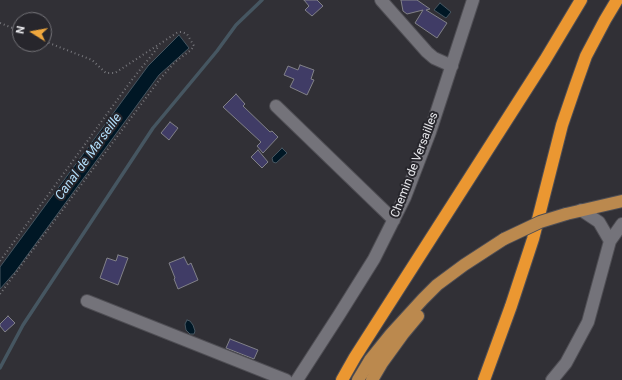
<!DOCTYPE html>
<style>
body{margin:0}
#map{position:relative;width:622px;height:380px;overflow:hidden;background:#313036;font-family:Roboto,sans-serif}
canvas{display:block}
.north{position:absolute;left:12px;top:12px;width:40px;height:40px;box-sizing:border-box;background:#27262c;border:1px solid #757479;border-radius:50%;rotate:281deg;font-size:11px;font-weight:700;line-height:16px;text-align:center;color:#e9e9ed}
.north::after{content:'';display:block;margin:auto;width:14px;height:18px;background:#efa73d;clip-path:polygon(50% 0,100% 100%,50% 72%,0 100%)}
</style>
<div id="map">
<canvas width="622" height="380"></canvas>
<div class="north">N</div>
</div>
<script>
const c = document.querySelector('canvas').getContext('2d');
c.lineJoin = 'round';
function fill(path, color) {
  c.fillStyle = color;
  c.fill(path, 'evenodd');
}
function shape(rows) {
  const path = new Path2D();
  for (const r of rows) {
    path.moveTo(r[0], r[1]);
    for (let i = 2; i < r.length; i += 2) path.lineTo(r[i], r[i + 1]);
  }
  return path;
}
function stroke(path, color, width, dash) {
  c.strokeStyle = color;
  c.lineWidth = width;
  c.lineCap = dash ? 'butt' : 'round';
  c.setLineDash(dash || []);
  c.stroke(path);
}
function drawText(font, color, halo, rows, align = 'center') {
  c.font = font + ' Roboto,sans-serif';
  c.lineWidth = 4;
  c.setLineDash([]);
  c.textBaseline = 'middle';
  c.strokeStyle = halo;
  c.fillStyle = color;
  for (const [text, x, y, turn = 0] of rows) {
    c.save();
    c.translate(x, y);
    c.rotate((+turn || 0) * Math.PI / 180);
    c.textAlign = isNaN(turn) ? turn : align;
    if (halo) c.strokeText(text, 0, 0);
    c.fillText(text, 0, 0);
    c.restore();
  }
}
const water = shape([
 [440,3,451,12,446,18,434,10,440,3],
 [179,35,189,48,159,75,15,272,0,289,0,267,148,66,179,35],
 [282,148,287,153,276,163,273,162,272,158,282,148],
 [187,320,190,321,193,325,195,331,194,334,190,334,186,330,185,324,187,320]
]);
const stream = shape([
 [0,368,23,325,153,128,217,51,236,25,262,0]
]);
const building = shape([
 [304,0,317,0,323,6,312,16,305,10,309,6,304,0],
 [401,0,417,0,430,9,426,10,447,23,437,38,415,23,423,10,407,14,403,11,401,0],
 [300,65,314,70,311,79,314,80,307,95,290,87,294,79,284,75,288,66,298,70,300,65],
 [236,94,245,104,243,106,270,132,272,131,278,137,263,153,257,146,261,142,223,107,236,94],
 [170,122,178,128,169,140,161,133,170,122],
 [258,150,268,162,262,168,251,157,258,150],
 [118,255,128,258,118,285,100,278,107,258,116,261,118,255],
 [184,257,188,265,191,263,198,280,178,289,174,279,175,278,169,263,184,257],
 [8,316,15,323,5,332,0,326,0,324,8,316],
 [230,339,258,350,254,359,226,348,230,339]
]);
const path = shape([
 [0,23,20,31],
 [0,261,131,81,159,46],
 [0,294,160,79,175,62,191,50,194,46,187,34,182,32,178,32,115,73,106,73,92,60,44,41]
]);
const minor = shape([
 [381,0,427,52,434,58,452,66],
 [276,106,394,220],
 [581,210,599,222,610,241],
 [87,301,286,380],
 [297,380,339,315,374,259,405,197,430,132,473,0],
 [552,380,566,363,588,322,610,241,622,224]
]);
const major = shape([
 [566,214,622,201],
 [358,380,370,360,391,334,423,299,437,285,464,265,504,239],
 [372,380,382,363,403,334,418,316]
]);
const highway = shape([
 [342,380,355,357,545,60,581,0],
 [484,380,511,306,533,239,562,125,575,87,586,56,605,20,617,0]
]);
const majorBridge = shape([
 [504,239,540,222,566,214]
]);
const streetNames = [
 ["Chemin de Versailles",415,165,-69]
];
const waterNames = [
 ["Canal de Marseille",89,157,-54]
];
fill(water, '#001725');
stroke(water, '#465661', 1);
stroke(stream, '#465661', 3.5);
fill(building, '#403c66');
stroke(building, '#818188', 1);
stroke(minor, '#4f4e54', 14);
stroke(major, '#4f4e54', 14);
stroke(highway, '#4f4e54', 14);
stroke(path, '#77777c', 2, [1, 3]);
stroke(minor, '#74737a', 12);
stroke(major, '#bb894e', 12);
stroke(highway, '#eb9731', 12);
stroke(majorBridge, '#4f4e54', 14, []);
stroke(majorBridge, '#bb894e', 12);
drawText('12px', '#e9e9ed', '#27262c', streetNames);
drawText('italic 13px', '#b2defa', '#27262c', waterNames);
</script>
